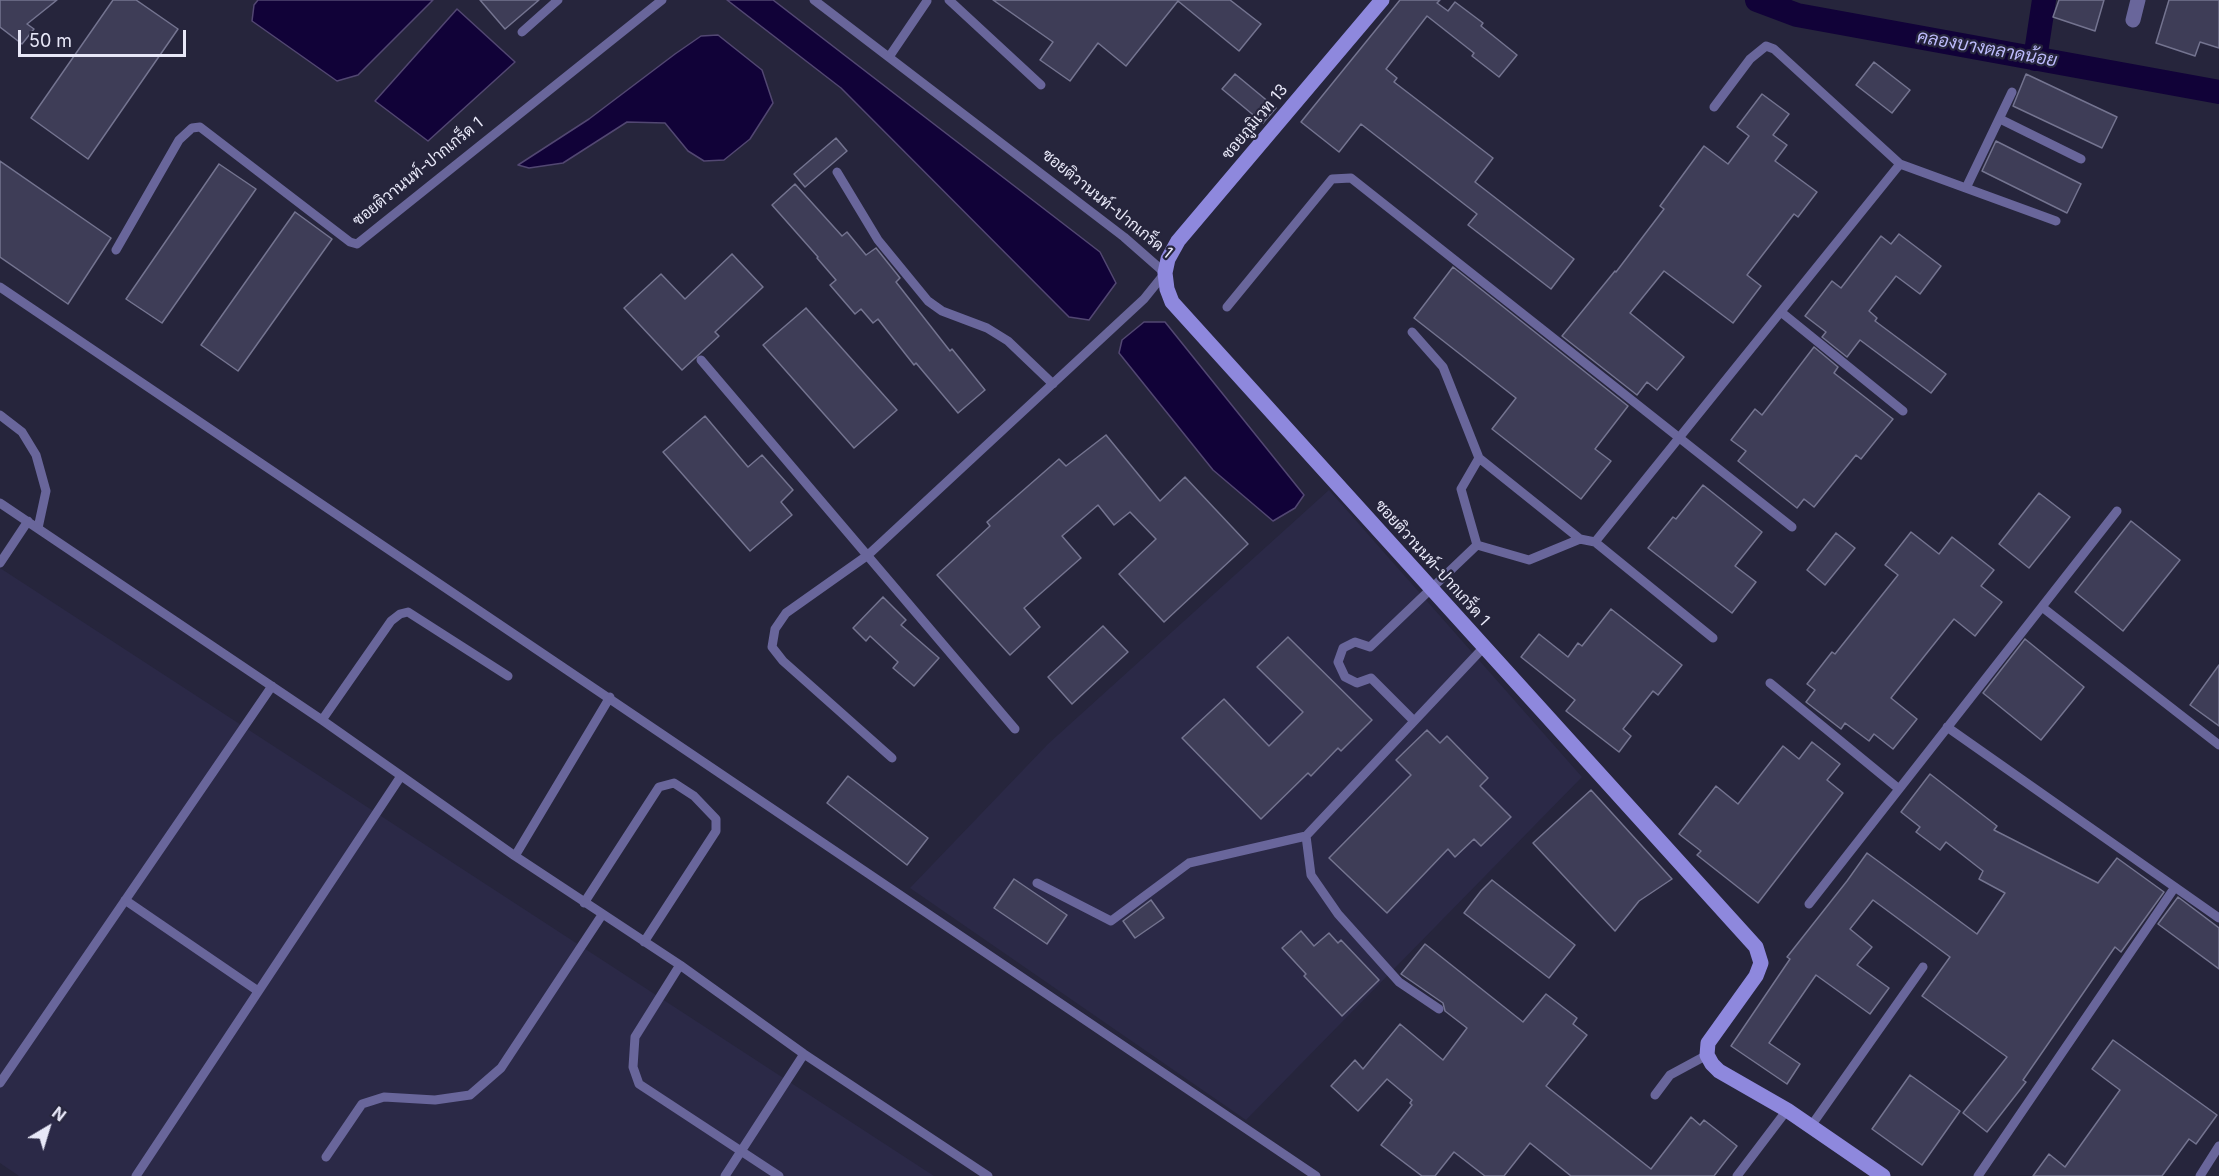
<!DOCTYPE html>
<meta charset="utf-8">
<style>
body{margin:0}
#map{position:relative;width:2219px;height:1176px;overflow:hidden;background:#26253c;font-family:Inter,sans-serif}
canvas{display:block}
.north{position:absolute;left:18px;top:1098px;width:60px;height:60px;-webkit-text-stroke:4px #26253c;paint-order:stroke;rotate:38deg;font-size:16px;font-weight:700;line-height:24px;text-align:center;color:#e8e8f8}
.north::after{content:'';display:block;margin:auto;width:21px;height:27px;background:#e8e8f8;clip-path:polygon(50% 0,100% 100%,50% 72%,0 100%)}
.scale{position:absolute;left:18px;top:30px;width:168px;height:27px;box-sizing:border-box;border:3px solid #e8e8f8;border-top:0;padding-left:8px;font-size:18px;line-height:21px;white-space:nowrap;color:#e8e8f8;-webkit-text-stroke:4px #26253c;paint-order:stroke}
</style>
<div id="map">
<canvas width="2219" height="1176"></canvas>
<div class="north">N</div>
<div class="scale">50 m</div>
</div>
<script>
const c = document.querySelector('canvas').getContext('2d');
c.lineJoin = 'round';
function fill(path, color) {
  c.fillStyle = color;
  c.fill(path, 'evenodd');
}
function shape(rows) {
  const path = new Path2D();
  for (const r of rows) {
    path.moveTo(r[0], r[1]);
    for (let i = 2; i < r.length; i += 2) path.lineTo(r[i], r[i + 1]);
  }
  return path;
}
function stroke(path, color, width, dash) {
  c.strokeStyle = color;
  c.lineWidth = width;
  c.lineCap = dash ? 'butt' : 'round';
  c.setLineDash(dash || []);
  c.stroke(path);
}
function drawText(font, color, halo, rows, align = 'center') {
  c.font = font + ' Inter,Sarabun,sans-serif';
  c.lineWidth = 4.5;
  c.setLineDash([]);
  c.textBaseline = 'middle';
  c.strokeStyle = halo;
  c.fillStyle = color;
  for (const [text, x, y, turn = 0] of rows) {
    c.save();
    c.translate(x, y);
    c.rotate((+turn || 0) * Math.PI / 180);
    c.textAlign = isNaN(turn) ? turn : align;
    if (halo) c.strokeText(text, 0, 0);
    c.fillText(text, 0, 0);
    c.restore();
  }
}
const built = shape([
 [1329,490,1582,777,1246,1120,910,888,1048,744],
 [0,568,934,1176,19,1176,0,1163]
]);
const water = shape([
 [258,0,433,0,358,75,337,81,252,21,254,5,258,0],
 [727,0,773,0,1100,252,1116,283,1089,320,1069,317,841,88,727,0],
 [457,9,515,62,428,141,375,101,457,9],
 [718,35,762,70,773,103,750,139,724,160,704,161,688,151,665,123,627,122,563,163,529,168,518,165,589,119,675,54,701,36,718,35],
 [1144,322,1165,322,1304,495,1295,508,1273,521,1213,470,1119,353,1122,340,1144,322]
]);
const canal = shape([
 [1757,0,1797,15,2219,92],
 [2035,59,2044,0]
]);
const building = shape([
 [0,0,57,0,27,24,34,29,22,44,0,27,0,0],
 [113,0,136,0,178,29,88,159,31,118,113,0],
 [480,0,539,0,505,29,480,0],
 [993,0,1230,0,1261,24,1239,51,1178,1,1126,66,1098,43,1070,81,1040,60,1053,42,993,0],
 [1400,0,1440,0,1437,3,1448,11,1455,2,1483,23,1481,26,1517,55,1499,77,1472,56,1474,53,1427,16,1386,69,1397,78,1394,82,1493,158,1475,182,1574,259,1551,289,1468,225,1477,214,1361,124,1339,152,1301,122,1400,0],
 [2059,0,2104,0,2095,31,2053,17,2059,0],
 [2169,0,2219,0,2219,48,2200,42,2195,56,2156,43,2169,0],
 [1874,62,1910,90,1892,113,1856,85,1874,62],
 [1235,74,1276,108,1263,123,1222,89,1235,74],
 [2026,74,2117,117,2102,148,2013,106,2026,74],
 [1762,94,1789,114,1773,135,1787,145,1775,161,1817,192,1798,217,1794,214,1747,275,1761,286,1733,323,1664,271,1630,313,1684,357,1657,390,1647,382,1637,395,1562,336,1615,271,1616,272,1664,209,1660,206,1704,146,1728,164,1749,136,1737,127,1762,94],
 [836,138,847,151,805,187,794,174,836,138],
 [1996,141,2081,184,2067,213,1982,171,1996,141],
 [0,161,111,238,68,304,0,257,0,161],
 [219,164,256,189,162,323,126,299,219,164],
 [795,184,842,236,847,232,866,255,876,248,900,278,896,282,950,351,952,349,985,390,958,413,916,363,914,365,878,319,873,323,861,309,855,314,830,285,836,280,817,258,818,257,772,205,795,184],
 [295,212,332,239,238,371,201,345,295,212],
 [1899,234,1941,266,1920,294,1896,276,1869,311,1877,318,1875,321,1946,374,1931,393,1860,340,1847,357,1822,337,1826,332,1805,316,1832,281,1841,288,1881,236,1891,244,1899,234],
 [732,254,763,287,715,332,719,336,682,370,624,308,661,274,685,299,732,254],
 [1453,267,1628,406,1595,449,1611,461,1581,499,1492,429,1516,398,1414,318,1453,267],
 [806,308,897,410,854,448,763,345,806,308],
 [1814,347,1838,367,1834,373,1893,419,1861,459,1856,455,1814,507,1804,499,1797,508,1738,461,1746,451,1731,440,1755,409,1762,415,1814,347],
 [705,416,748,467,762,455,793,490,781,502,792,515,750,551,663,452,705,416],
 [1106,435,1160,501,1185,477,1248,544,1164,622,1119,574,1156,539,1130,512,1114,525,1098,505,1062,536,1081,558,1024,608,1040,627,1010,655,937,575,990,526,987,522,1059,459,1066,466,1106,435],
 [1703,485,1762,532,1735,566,1756,582,1732,613,1648,548,1673,517,1676,519,1703,485],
 [2039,493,2070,517,2029,568,1999,544,2039,493],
 [2131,521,2180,560,2123,631,2075,592,2131,521],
 [1911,532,1939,554,1952,537,1994,570,1981,586,2002,602,1975,636,1954,619,1891,698,1917,719,1893,749,1874,734,1869,741,1845,723,1841,729,1806,702,1815,690,1807,684,1832,652,1835,654,1898,575,1885,565,1911,532],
 [1836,533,1855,548,1825,585,1807,570,1836,533],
 [883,597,906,620,901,625,939,658,914,686,893,668,898,662,870,636,866,641,853,628,883,597],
 [1611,609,1682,665,1658,695,1653,691,1623,729,1631,736,1619,752,1566,711,1575,700,1521,657,1539,634,1568,657,1578,643,1582,646,1611,609],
 [1103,626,1128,652,1072,704,1048,677,1103,626],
 [1288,637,1372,720,1341,751,1338,748,1311,776,1308,773,1261,819,1182,738,1224,699,1269,746,1303,712,1257,667,1288,637],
 [2025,639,2084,687,2041,740,1983,693,2025,639],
 [2219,665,2219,726,2190,705,2219,665],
 [1427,730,1440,743,1447,736,1488,778,1480,786,1511,817,1481,846,1474,839,1455,857,1448,849,1387,913,1329,858,1411,775,1396,760,1427,730],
 [1812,742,1840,764,1827,780,1843,793,1758,903,1697,855,1701,851,1679,834,1716,786,1738,804,1783,746,1799,759,1812,742],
 [1930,774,1997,826,1994,830,2098,883,2117,858,2164,892,2121,952,2115,947,2023,1080,2026,1082,1987,1132,1963,1113,2007,1057,1922,996,1950,957,1873,900,1850,929,1872,947,1857,965,1889,988,1870,1014,1816,975,1769,1043,1800,1064,1787,1084,1731,1046,1790,959,1787,957,1847,881,1867,853,1977,934,2005,893,1979,879,1983,871,1946,842,1940,850,1916,832,1920,827,1901,812,1930,774],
 [848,776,928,838,907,865,827,803,848,776],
 [1591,790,1672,879,1639,901,1615,931,1533,843,1591,790],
 [1014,879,1067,915,1047,944,994,908,1014,879],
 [1492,880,1575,945,1549,978,1464,913,1481,891,1492,880],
 [2178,897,2219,928,2219,969,2158,924,2178,897],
 [1151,900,1164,918,1135,938,1123,921,1151,900],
 [1301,931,1314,946,1329,933,1338,943,1341,940,1379,980,1342,1016,1304,976,1306,974,1282,948,1301,931],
 [1425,944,1523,1022,1546,994,1577,1018,1573,1024,1587,1035,1546,1086,1651,1169,1691,1117,1700,1125,1704,1120,1737,1146,1714,1176,1571,1176,1530,1143,1504,1176,1485,1176,1454,1152,1435,1176,1422,1176,1381,1145,1412,1105,1410,1103,1412,1100,1387,1079,1358,1111,1331,1086,1355,1060,1363,1069,1400,1024,1443,1060,1467,1028,1445,1011,1443,1003,1401,974,1425,944],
 [2113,1040,2217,1115,2196,1144,2189,1139,2162,1176,2033,1176,2049,1154,2065,1167,2120,1090,2092,1069,2113,1040],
 [1910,1075,1960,1111,1922,1165,1872,1129,1910,1075]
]);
const lane = shape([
 [814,0,1124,237,1165,273,1144,299,868,555,786,613,775,629,772,647,783,661,892,758],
 [949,0,1041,85],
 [522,32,558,0],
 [889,57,927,1],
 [1714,107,1750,59,1766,46,1774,49,1900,164,2056,221],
 [2000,119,2081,159],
 [837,172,878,240,928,301,942,311,987,328,1008,341,1053,384],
 [1966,188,2012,92],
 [116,250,179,140,192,128,200,127,350,242,357,244,662,0],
 [0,287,1316,1176],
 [1227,307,1332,179,1351,178,1792,527],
 [1781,312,1903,411],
 [1412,332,1443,367,1479,458],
 [701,360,1015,729],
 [0,415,22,432,36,455,46,491,38,528],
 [0,503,322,720,515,856,680,965,804,1054,988,1176],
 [1595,542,1713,638],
 [1477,545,1461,489,1479,458,1580,539],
 [0,563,28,521],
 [2042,607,2219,745],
 [1770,683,1899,789],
 [322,720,391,621,400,614,408,612,508,676],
 [1414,721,1371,678,1357,683,1345,677,1338,662,1343,648,1355,642,1370,647,1477,545,1529,560,1580,539,1595,542,1900,164],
 [1947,727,2219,918],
 [1306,836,1311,875,1338,914,1399,982,1439,1009],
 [515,856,610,697],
 [1037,883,1111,921,1189,863,1306,836,1484,647],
 [125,900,258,991],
 [584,903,659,787,674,783,694,796,716,819,716,831,644,942],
 [1809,904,2117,511],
 [680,965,635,1037,633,1067,639,1084,779,1176],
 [0,1083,272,686],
 [1655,1095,1670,1075,1707,1055],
 [1811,1126,1923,967],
 [326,1157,362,1104,384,1097,435,1100,470,1095,501,1068,602,915],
 [136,1176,401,776],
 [725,1176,804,1054],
 [1737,1176,1787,1110],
 [1978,1176,2175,887],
 [2200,1176,2219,1146]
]);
const street = shape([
 [2133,20,2138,0]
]);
const secondary = shape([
 [1382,0,1178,241,1168,259,1165,273,1167,289,1172,302,1756,947,1761,963,1756,976,1708,1043,1707,1055,1712,1064,1719,1071,1787,1110,1883,1176]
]);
const streetNames = [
 ["ซอยภูมิเวท 13",1255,122,-50],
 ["ซอยติวานนท์-ปากเกร็ด 1",418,172,-39],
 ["ซอยติวานนท์-ปากเกร็ด 1",1107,204,39],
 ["ซอยติวานนท์-ปากเกร็ด 1",1432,563,48]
];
const waterNames = [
 ["คลองบางตลาดน้อย",1987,49,10]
];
fill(built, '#2b2947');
fill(water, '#110238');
stroke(water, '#524772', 1.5);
stroke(canal, '#110238', 24);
fill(building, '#3e3d57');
stroke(building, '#747490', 1.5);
stroke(lane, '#69669b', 9);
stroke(street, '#69669b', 15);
stroke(secondary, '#8e88dd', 15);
drawText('16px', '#e8e8f8', '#26253c', streetNames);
drawText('italic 18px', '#bdbbfc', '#26253c', waterNames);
</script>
